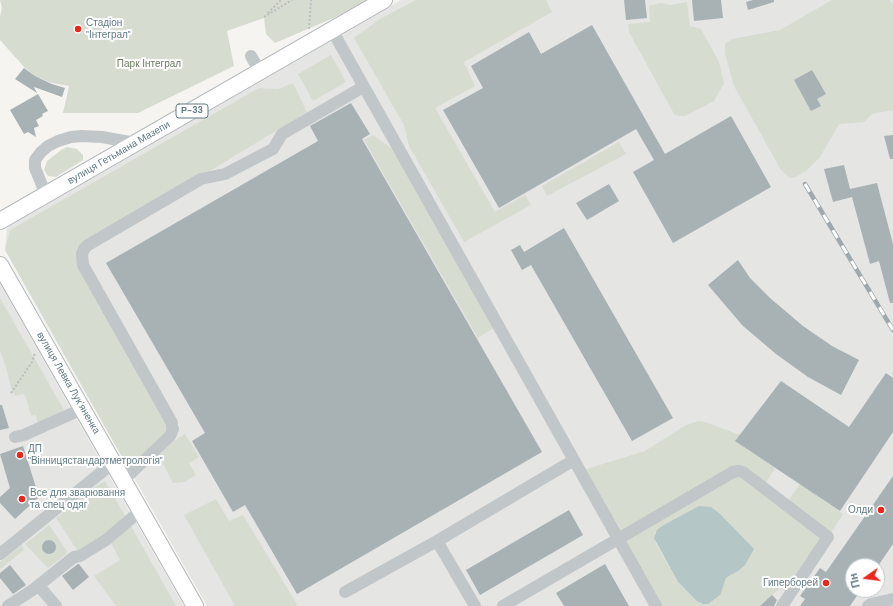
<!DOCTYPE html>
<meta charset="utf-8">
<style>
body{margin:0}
#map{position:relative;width:893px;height:606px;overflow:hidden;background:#f5f4f0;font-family:"DM Sans",sans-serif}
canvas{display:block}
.north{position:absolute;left:845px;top:558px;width:40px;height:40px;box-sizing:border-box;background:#fff;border:1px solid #c0cacd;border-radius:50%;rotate:256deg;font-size:11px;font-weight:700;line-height:16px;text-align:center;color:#627a83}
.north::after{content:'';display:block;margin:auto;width:14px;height:18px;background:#e9271b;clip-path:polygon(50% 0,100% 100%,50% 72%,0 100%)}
</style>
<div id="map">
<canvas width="893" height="606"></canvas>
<div class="north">Пн</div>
</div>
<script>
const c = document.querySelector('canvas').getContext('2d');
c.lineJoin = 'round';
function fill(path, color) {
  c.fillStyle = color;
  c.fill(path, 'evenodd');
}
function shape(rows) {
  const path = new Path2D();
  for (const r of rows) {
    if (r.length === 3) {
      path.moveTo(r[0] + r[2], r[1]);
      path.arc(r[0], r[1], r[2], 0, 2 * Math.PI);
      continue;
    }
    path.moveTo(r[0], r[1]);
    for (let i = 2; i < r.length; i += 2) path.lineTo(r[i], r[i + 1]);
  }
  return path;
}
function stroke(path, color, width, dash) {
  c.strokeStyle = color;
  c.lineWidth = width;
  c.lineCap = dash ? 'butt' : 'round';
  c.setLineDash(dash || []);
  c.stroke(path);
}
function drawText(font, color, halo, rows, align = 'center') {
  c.font = font + ' "DM Sans",sans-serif';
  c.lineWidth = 4;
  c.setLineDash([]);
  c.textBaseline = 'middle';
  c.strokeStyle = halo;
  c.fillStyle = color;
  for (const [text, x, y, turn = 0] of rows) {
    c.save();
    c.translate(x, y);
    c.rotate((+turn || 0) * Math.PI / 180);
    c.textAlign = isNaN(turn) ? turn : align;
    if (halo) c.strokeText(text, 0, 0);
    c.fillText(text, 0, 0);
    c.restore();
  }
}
const built = shape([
 [401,0,893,0,893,606,207,606,5,250,7,226],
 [853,566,877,566,877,590,853,590],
 [0,284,99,458,184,606,0,606]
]);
const green = shape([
 [0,0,372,0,364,5,275,43,266,34,264,18,227,31,234,66,138,113,63,113,69,86,52,83,35,76,24,67,0,40,0,17,2,8],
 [416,0,546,0,552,12,464,62,475,86,435,108,495,212,525,195,531,205,464,242,409,146,404,125,354,38,380,19],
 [832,0,890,0,893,5,893,110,872,114,864,122,839,124,820,157,806,171,796,177,790,178,781,170,734,86,725,54,725,44,732,39,780,30],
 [687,2,690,26,701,29,719,62,724,83,714,101,685,116,679,116,674,114,629,32,628,24,650,22,649,6,661,3,670,5],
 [331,55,346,82,313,101,298,74],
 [293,83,307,112,88,245,82,254,173,429,131,473,5,250,10,230,259,88,278,89],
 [373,135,395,151,495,327,478,338,364,140],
 [619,142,626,154,547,196,542,186],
 [67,147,77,149,83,155,83,160,56,177,48,176,44,170,47,161,61,150],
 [0,298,68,417,38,424,36,415,31,416,26,397,23,394,15,396,12,391,6,368,0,350],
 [698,421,705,422,740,435,735,441,775,468,763,487,786,504,800,484,843,514,790,595,780,588,760,606,656,606,580,471,645,451,686,425],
 [662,526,685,590,678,582,656,544,655,533],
 [185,434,199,457,189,463,196,475,184,482,173,483,157,452],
 [105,481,125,516,103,536,79,553,56,518,92,489],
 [216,499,229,521,243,515,298,606,235,606,184,515],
 [49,525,67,551,66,554,48,568,25,544],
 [131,526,176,606,116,606,94,576,120,560,110,541],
 [22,545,24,550,0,569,0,562]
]);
const water = shape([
 [699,506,711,507,719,513,754,549,745,565,738,571,730,575,726,578,720,595,708,604,703,604,697,601,678,582,654,538,657,530,662,526]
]);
const building = shape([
 [624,0,645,0,647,18,626,20],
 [692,0,721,0,723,18,694,21],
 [753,0,774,0,774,2,748,10,746,2],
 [592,25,665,154,731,116,771,187,673,243,633,172,654,160,636,129,499,208,443,110,483,88,471,66,529,32,541,54],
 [24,68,35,76,52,84,65,88,62,97,34,87,37,93,15,79],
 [812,70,826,94,817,99,821,106,811,111,794,80],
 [38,94,48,111,42,114,43,116,36,120,39,126,34,128,36,137,28,132,24,134,10,110],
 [351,103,370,134,362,139,542,452,297,594,245,505,233,512,192,441,205,433,106,263,318,141,310,126],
 [893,135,893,159,890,159,884,136],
 [844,165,850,189,877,183,893,244,893,303,890,303,879,261,870,264,852,197,833,202,824,169],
 [609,184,619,201,587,220,576,203],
 [564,228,673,418,632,441,531,265,522,270,511,250,520,245,524,252],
 [738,260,750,278,770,298,803,326,832,346,859,360,841,395,808,377,776,354,743,326,708,285],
 [886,373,893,378,893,432,840,511,735,441,781,381,849,427],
 [0,405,2,405,9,428,0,430],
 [23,446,39,497,15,519,0,503,0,497,10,488,0,454],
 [893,476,893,544,878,566,853,566,853,590,861,590,850,606,800,606,805,599,800,596,820,568,826,572],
 [569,510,583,535,480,595,466,570],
 [49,547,7],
 [78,564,79,564,89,577,73,590,62,576],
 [605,564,629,606,564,606,556,593],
 [10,565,26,585,13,594,0,578,0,573],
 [772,595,777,600,774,606,760,606]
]);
const path = shape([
 [268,13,281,0],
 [264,17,292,0],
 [309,29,311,0],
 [11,393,32,362,35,353]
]);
const minor = shape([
 [332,30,656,606],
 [251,56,260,72],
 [46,195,35,168,35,160,41,152,48,146,58,141,71,137,82,136,102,137,135,143],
 [15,437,24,435,82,409],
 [122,479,131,473,170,436,173,429,172,426,172,423,83,265,82,254,84,249,88,245,201,179,225,174,273,149,282,134,363,87],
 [437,541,475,606],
 [0,554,113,463],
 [39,586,56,606],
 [345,592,437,541,574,460],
 [8,606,34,589,74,557,80,556,106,540,140,511],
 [503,606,733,472,739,471,743,472,828,537,782,606],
 [868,606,871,604,893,599]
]);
const major = shape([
 [0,221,384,0],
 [0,265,195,606]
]);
const rail = shape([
 [805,184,893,330]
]);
const markers = [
 [78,29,4,"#e9271b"],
 [20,455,4,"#e9271b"],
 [22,499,4,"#e9271b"],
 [881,510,4,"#e9271b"],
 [826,583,4,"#e9271b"]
];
const shields = [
 [192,111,32]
];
const shieldNames = [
 ["Р-33",192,111]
];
const poiNames = [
 ["Стадіон",86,23],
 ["\"Інтеграл\"",86,35],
 ["ДП",28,449],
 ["\"Вінницястандартметрологія\"",28,461],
 ["Все для зварювання",30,493],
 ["та спец одяг",30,505],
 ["Олди",873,510,"right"],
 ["Гиперборей",818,583,"right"]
];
const parkNames = [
 ["Парк Інтеграл",149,64]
];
const streetNames = [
 ["вулиця Гетьмана Мазепи",119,153,-30],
 ["вулиця Левка Лукʼяненка",68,383,60]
];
fill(built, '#e5e5e4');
fill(green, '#d7dcd1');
fill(water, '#b4c6c6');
fill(building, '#a8b2b5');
stroke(major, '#b2b8ba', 18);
stroke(path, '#bbbebf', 2, [2, 2]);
stroke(minor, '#c1c6c8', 12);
stroke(major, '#fff', 16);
stroke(rail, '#9fa8ac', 4.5);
stroke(rail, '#fff', 3, [9]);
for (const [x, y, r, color] of markers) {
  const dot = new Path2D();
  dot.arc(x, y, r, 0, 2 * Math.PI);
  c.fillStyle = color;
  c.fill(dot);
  stroke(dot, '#fff', 1.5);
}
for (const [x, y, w] of shields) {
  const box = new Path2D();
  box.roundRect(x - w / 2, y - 7, w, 14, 3);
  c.fillStyle = '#fff';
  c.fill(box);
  stroke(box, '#627a83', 1);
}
drawText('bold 9px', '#627a83', null, shieldNames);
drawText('10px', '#627a83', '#fff', poiNames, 'left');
drawText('10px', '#6a7a61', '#fff', parkNames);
drawText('10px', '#627a83', '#fff', streetNames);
</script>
